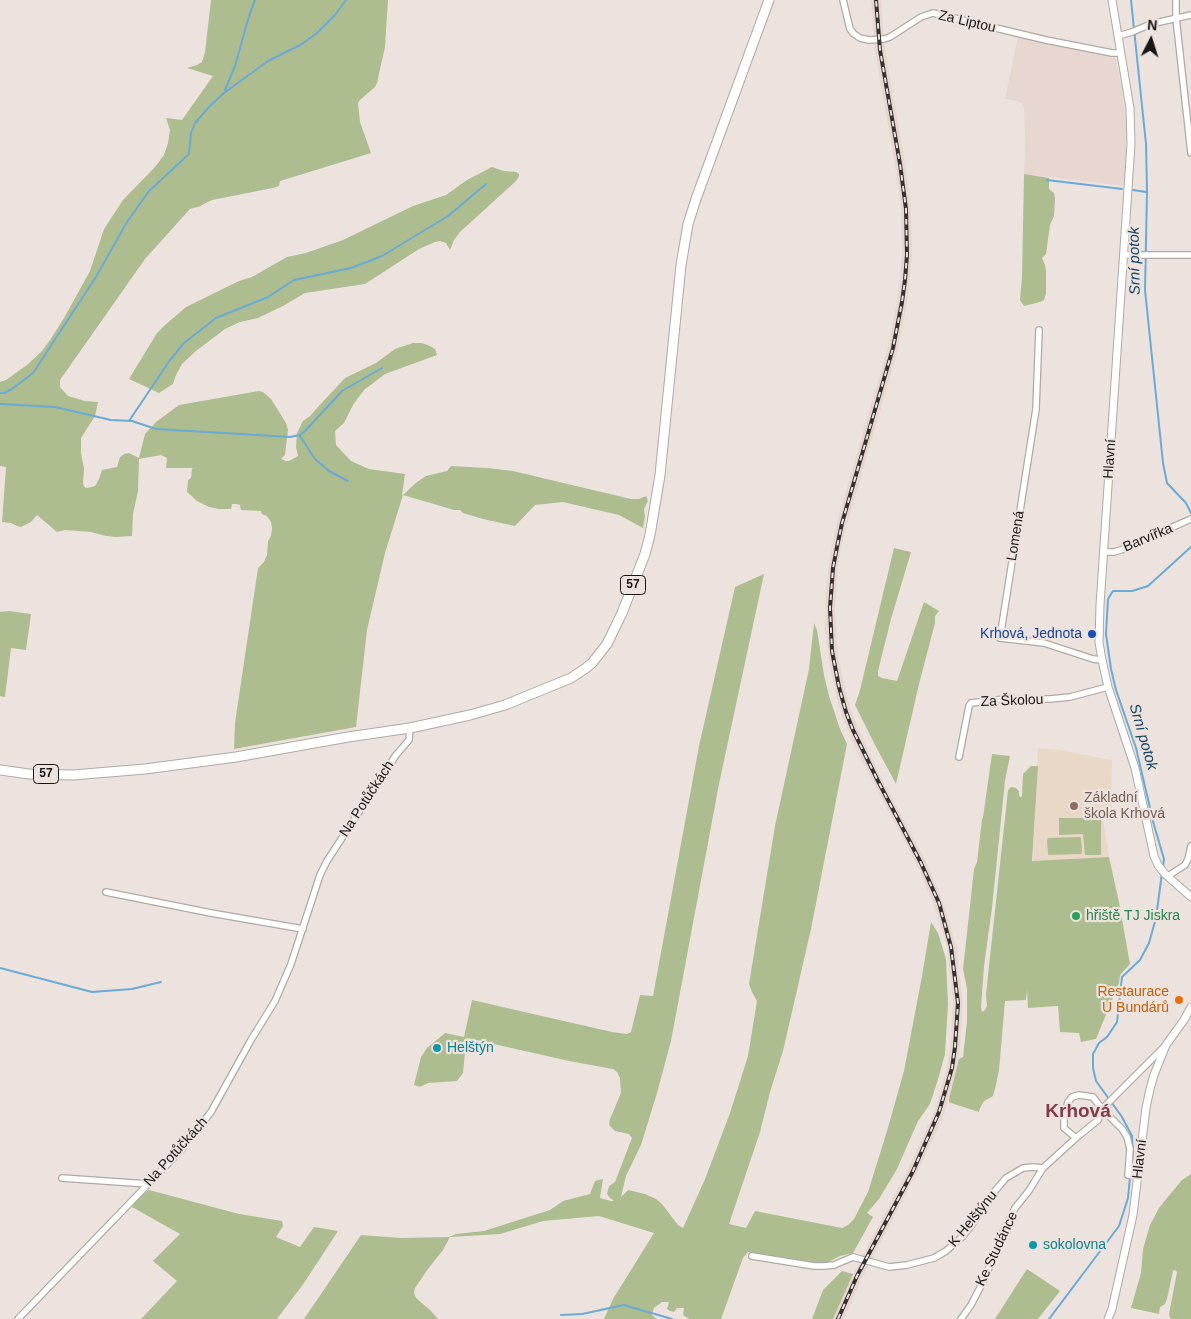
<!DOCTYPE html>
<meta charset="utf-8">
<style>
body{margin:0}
#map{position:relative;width:1191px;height:1319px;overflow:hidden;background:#ece3df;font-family:Arial,sans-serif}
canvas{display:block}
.north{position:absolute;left:1126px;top:15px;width:50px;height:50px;-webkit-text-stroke:4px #ece3df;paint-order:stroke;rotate:5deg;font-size:14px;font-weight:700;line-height:20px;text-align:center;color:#191615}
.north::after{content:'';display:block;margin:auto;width:18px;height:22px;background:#191615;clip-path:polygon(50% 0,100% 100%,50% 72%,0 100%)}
</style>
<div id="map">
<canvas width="1191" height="1319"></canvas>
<div class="north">N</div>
</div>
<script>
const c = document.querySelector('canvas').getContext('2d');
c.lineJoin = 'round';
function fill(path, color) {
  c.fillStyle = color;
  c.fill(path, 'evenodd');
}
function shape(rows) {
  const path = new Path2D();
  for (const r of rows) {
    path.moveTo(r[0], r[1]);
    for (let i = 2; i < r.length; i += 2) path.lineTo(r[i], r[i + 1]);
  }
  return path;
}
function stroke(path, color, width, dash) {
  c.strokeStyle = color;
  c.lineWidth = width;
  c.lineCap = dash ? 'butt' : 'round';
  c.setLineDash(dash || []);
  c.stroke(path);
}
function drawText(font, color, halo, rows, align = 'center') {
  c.font = font + ' Arial,sans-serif';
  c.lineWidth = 4.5;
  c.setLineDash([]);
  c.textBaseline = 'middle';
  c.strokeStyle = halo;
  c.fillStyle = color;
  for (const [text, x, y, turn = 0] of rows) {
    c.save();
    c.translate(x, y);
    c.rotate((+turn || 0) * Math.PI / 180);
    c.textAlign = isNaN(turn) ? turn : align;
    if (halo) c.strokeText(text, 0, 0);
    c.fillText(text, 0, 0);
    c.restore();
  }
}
const built = shape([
 [871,0,881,0,885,49,905,163,911,209,912,255,907,303,898,349,847,525,841,548,838,568,835,608,837,650,844,685,851,710,858,728,882,779,926,861,943,901,956,946,963,1003,960,1048,957,1069,944,1114,935,1135,917,1173,862,1278,844,1319,833,1319,853,1274,908,1169,935,1110,947,1067,950,1047,953,1003,947,948,934,905,917,865,859,756,841,714,830,668,825,629,826,588,832,546,837,522,888,347,897,302,900,279,902,255,901,209,895,165,875,51],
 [1018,36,1116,58,1123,98,1127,131,1125,186,1024,174,1025,145,1024,106,1022,103,1017,101,1005,99]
]);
const education = shape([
 [1038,748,1059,750,1112,760,1111,802,1112,810,1103,819,1109,857,1033,861]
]);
const green = shape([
 [211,0,388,0,385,47,377,83,375,87,360,100,358,103,360,122,371,153,280,181,279,186,273,188,212,200,202,205,201,206,190,209,145,259,60,380,60,387,68,396,85,401,98,402,95,416,81,438,81,453,84,469,83,483,84,487,87,488,95,486,99,479,102,470,117,467,120,457,124,454,129,453,139,458,145,434,156,422,179,405,259,391,263,392,271,399,286,423,288,430,286,446,285,455,281,459,286,461,289,461,298,456,296,447,297,433,303,421,310,416,317,408,345,378,376,363,395,349,413,343,422,343,430,346,435,349,437,355,385,374,364,390,353,405,344,423,335,431,336,445,351,461,369,469,405,474,402,495,403,495,417,482,426,476,447,471,451,466,488,468,513,471,631,499,639,499,646,496,648,501,644,509,645,516,643,528,619,515,563,502,535,505,515,526,483,519,463,513,460,510,454,510,403,495,385,553,367,630,356,727,234,749,235,723,258,568,264,562,267,555,268,541,271,536,272,528,271,522,267,516,262,514,261,511,241,510,240,505,236,504,232,504,231,509,219,509,209,507,197,501,187,492,188,480,191,478,192,469,193,468,166,468,167,458,161,455,139,459,138,491,133,514,132,536,116,537,106,536,91,532,65,530,57,532,37,515,31,522,21,527,17,526,11,523,2,522,6,467,0,466,0,382,6,380,27,365,42,351,50,340,64,318,84,282,90,271,104,229,123,200,155,167,164,155,168,143,170,130,166,118,182,120,213,76,187,68,197,65,202,62,205,52],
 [492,167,504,171,516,172,519,174,519,176,516,181,460,232,454,240,450,250,446,243,440,241,435,242,419,249,365,284,305,293,283,306,258,318,240,322,225,329,196,351,182,364,176,375,173,384,159,393,129,379,157,333,165,325,186,307,239,281,252,277,287,257,306,253,343,240,413,206,446,195,467,180],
 [1024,174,1049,178,1049,189,1054,193,1055,199,1054,216,1050,225,1046,254,1042,258,1045,265,1046,272,1046,294,1044,300,1040,302,1024,306,1020,300,1022,277],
 [894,548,911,552,891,619,878,671,878,676,882,678,897,681,924,602,939,611,935,616,935,623,919,684,896,784,875,745,855,705,860,690],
 [764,574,719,784,671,1041,657,1093,641,1145,626,1176,621,1197,628,1190,645,1194,656,1199,662,1204,678,1225,683,1228,705,1179,730,1113,748,1056,757,1001,752,992,749,984,775,826,809,669,814,623,817,630,824,675,829,696,840,729,847,744,811,929,783,1051,770,1092,760,1132,729,1224,746,1228,755,1211,842,1228,848,1225,854,1219,868,1192,887,1131,904,1071,922,976,931,922,938,933,946,959,948,1004,945,1054,939,1076,930,1104,918,1121,897,1169,879,1199,867,1213,873,1217,853,1253,840,1256,828,1262,812,1262,748,1252,743,1258,721,1319,689,1319,683,1315,684,1308,677,1308,674,1312,670,1311,667,1309,669,1302,662,1302,654,1308,652,1315,657,1319,604,1319,613,1299,654,1233,599,1216,543,1221,500,1234,450,1237,443,1250,428,1269,415,1288,414,1293,416,1298,430,1310,438,1319,304,1319,361,1235,401,1238,449,1237,456,1234,484,1231,550,1210,563,1201,590,1194,595,1181,603,1179,600,1198,611,1201,614,1201,610,1198,607,1194,609,1186,615,1182,632,1138,629,1134,615,1131,609,1125,610,1119,621,1093,620,1078,617,1072,613,1069,569,1061,467,1038,466,1041,463,1073,457,1081,428,1083,420,1087,414,1085,421,1057,427,1048,445,1033,464,1037,472,1000,612,1032,627,1034,631,1032,640,995,653,996,699,746,735,587],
 [9,611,31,614,26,650,11,648,5,697,0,696,0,612],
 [992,754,1010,756,1005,781,992,908,984,966,981,1007,982,1012,985,1010,987,1006,986,995,989,966,1008,790,1011,787,1016,788,1019,791,1019,796,1021,797,1022,796,1023,774,1031,766,1038,766,1032,861,1109,857,1119,902,1130,964,1120,975,1119,983,1096,1039,1081,1042,1079,1033,1060,1032,1058,1006,1028,1008,1027,990,1026,1000,1005,1001,999,1070,996,1085,993,1096,984,1101,980,1108,979,1112,951,1103,949,1102,949,1099,959,1059,963,1057,967,1022,967,989,963,969,967,933,974,869,977,862,982,819,983,817],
 [1059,818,1101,818,1101,855,1085,855,1083,834,1059,835],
 [1080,837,1081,838,1082,851,1081,854,1049,855,1048,854,1047,841,1048,838],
 [1191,1174,1191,1319,1171,1319,1170,1318,1169,1314,1177,1272,1175,1270,1173,1271,1167,1299,1165,1304,1160,1307,1159,1314,1131,1308,1141,1273,1143,1249,1150,1225,1159,1208,1167,1198,1182,1180],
 [149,1190,239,1214,282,1221,283,1226,276,1237,300,1247,314,1227,338,1231,304,1283,277,1319,141,1319,177,1281,153,1261,180,1234,132,1207,139,1198],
 [1027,1269,1060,1291,1038,1319,995,1319],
 [842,1271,853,1274,833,1319,812,1319,823,1290]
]);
const stream = shape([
 [1131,0,1146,144,1147,192,1145,290,1163,463,1167,483,1186,503,1191,513],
 [225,90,235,66,249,16,255,0],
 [1047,180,1122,189],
 [1133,190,1146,192],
 [0,393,4,393,12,389,33,373,96,277,127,222,149,191,189,154,191,133,195,123,210,106,224,93,268,61,302,44,317,33,335,15,346,0],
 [0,404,55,407,111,420,132,421,156,429,290,437,300,435,305,431,342,391,382,368],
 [129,421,170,360,184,343,216,318,268,297,294,280,351,268,382,256,448,216,486,184],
 [300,436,315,459,329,471,348,481],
 [1163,868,1164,859,1154,825,1136,748,1116,690,1111,669,1106,634,1108,599,1113,591,1132,591,1148,586,1191,547],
 [0,968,92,992,132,989,161,982],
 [1109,1099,1096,1081,1093,1068,1093,1054,1099,1043,1107,1037,1117,1022,1122,977,1140,960,1149,943,1156,918,1162,873],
 [1112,1103,1122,1117,1132,1136,1133,1152,1131,1167],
 [561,1315,582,1314,624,1305,672,1319],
 [1049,1319,1119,1226,1128,1198,1130,1177]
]);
const minor = shape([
 [843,0,850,29,854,34,860,38,869,40,884,39,890,37,921,17,933,13,1046,40,1112,53,1121,53],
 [1176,0,1176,18,1191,153],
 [1118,36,1132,32,1151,24,1191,15],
 [1124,255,1191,255],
 [1039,330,1036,409,1000,638,1044,643,1093,659,1102,660],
 [1104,552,1114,552,1121,550,1191,519],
 [959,757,969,706,971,703,1004,699,1050,699,1070,697,1108,687],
 [1168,876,1185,865,1188,859,1191,846],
 [106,892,211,913,303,929],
 [1076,1138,1064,1128,1064,1117,1068,1102,1072,1097,1079,1095,1093,1097,1102,1109,1122,1129,1127,1137,1130,1149,1128,1175,1138,1176],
 [62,1178,148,1184],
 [752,1256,814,1266,824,1266,834,1265,853,1257,889,1267,907,1265,934,1258,946,1251,962,1237,971,1226,989,1198,1006,1178,1023,1168,1033,1167,1043,1168],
 [18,1319,182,1149,211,1112,251,1040,275,1001,291,964,320,875,327,861,396,755,409,740,410,728],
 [961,1319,971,1305,986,1276,999,1240,1015,1208,1028,1192,1043,1168,1076,1138,1098,1120,1101,1114,1102,1109,1164,1047]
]);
const tertiary = shape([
 [1112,0,1130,108,1131,144,1100,605,1099,642,1102,660,1108,687,1135,768,1154,856,1158,865,1165,874,1191,897],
 [1108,1319,1112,1309,1133,1215,1146,1108,1150,1089,1154,1075,1166,1045,1184,1020,1191,1007]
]);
const primary = shape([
 [0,770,29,774,73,775,145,769,236,757,348,737,410,728,470,715,505,705,571,678,586,668,592,663,607,644,622,613,645,554,650,535,660,475,681,265,688,224,696,199,769,0]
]);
const rail = shape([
 [838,1319,857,1276,913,1171,939,1112,952,1068,955,1047,958,1003,951,947,939,903,921,863,878,781,853,730,846,712,839,687,832,651,830,608,833,568,837,547,842,523,893,348,902,302,905,280,907,255,906,209,900,164,880,50,876,0]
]);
const markers = [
 [1092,634,5,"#1a4fb4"],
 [1074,806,5,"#8d6e63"],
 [1076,916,5,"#2e9e5b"],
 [1179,1000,5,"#e8710a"],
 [437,1048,5,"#0f9aa8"],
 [1033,1245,5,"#0f9aa8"]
];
const shields = [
 [633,585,25],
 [46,774,25]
];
const shieldNames = [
 ["57",633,585],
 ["57",46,774]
];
const streetNames = [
 ["Za Liptou",967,22,13],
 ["Hlavní",1110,459,-86],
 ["Lomená",1016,536,-81],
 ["Barvířka",1148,538,-23],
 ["Za Školou",1012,701,-2],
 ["Na Potůčkách",367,799,-57],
 ["Na Potůčkách",176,1152,-48],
 ["Hlavní",1140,1159,-83],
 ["K Helštýnu",973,1219,-51],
 ["Ke Studánce",997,1249,-65]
];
const transitNames = [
 ["Krhová, Jednota",1082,634]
];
const educationNames = [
 ["Základní",1084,798],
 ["škola Krhová",1084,814]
];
const leisureNames = [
 ["hřiště TJ Jiskra",1086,916]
];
const foodNames = [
 ["Restaurace",1169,992],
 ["U Bundárů",1169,1008]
];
const cultureNames = [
 ["Helštýn",447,1048],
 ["sokolovna",1043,1245]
];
const waterNames = [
 ["Srní potok",1135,261,-91],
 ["Srní potok",1143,737,74]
];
const districtNames = [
 ["Krhová",1078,1112]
];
fill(built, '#e8d6d0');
fill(education, '#e9d8c7');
fill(green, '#aebd8f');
stroke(stream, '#6aaad5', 2);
stroke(minor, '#b0a8a4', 8);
stroke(tertiary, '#b0a8a4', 9);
stroke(primary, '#b0a8a4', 11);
stroke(minor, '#fff', 5.5);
stroke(tertiary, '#fff', 7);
stroke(primary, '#fff', 9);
stroke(rail, '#353130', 4);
stroke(rail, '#ece3df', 2, [5.5]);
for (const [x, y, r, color] of markers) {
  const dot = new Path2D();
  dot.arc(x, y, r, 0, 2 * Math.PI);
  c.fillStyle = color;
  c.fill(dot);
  stroke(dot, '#ece3df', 2);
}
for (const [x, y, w] of shields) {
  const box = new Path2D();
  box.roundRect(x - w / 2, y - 9.5, w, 19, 4);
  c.fillStyle = '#ece3df';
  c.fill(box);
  stroke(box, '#191615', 1);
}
drawText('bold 12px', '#191615', null, shieldNames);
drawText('14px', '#191615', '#ece3df', streetNames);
drawText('14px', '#164399', '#ece3df', transitNames, 'right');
drawText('14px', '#785e54', '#ece3df', educationNames, 'left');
drawText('14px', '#27864d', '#ece3df', leisureNames, 'left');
drawText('14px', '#c56008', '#ece3df', foodNames, 'right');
drawText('14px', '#0d838f', '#ece3df', cultureNames, 'left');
drawText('italic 15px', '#154664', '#ece3df', waterNames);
drawText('bold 19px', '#823b4b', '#ece3df', districtNames);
</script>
